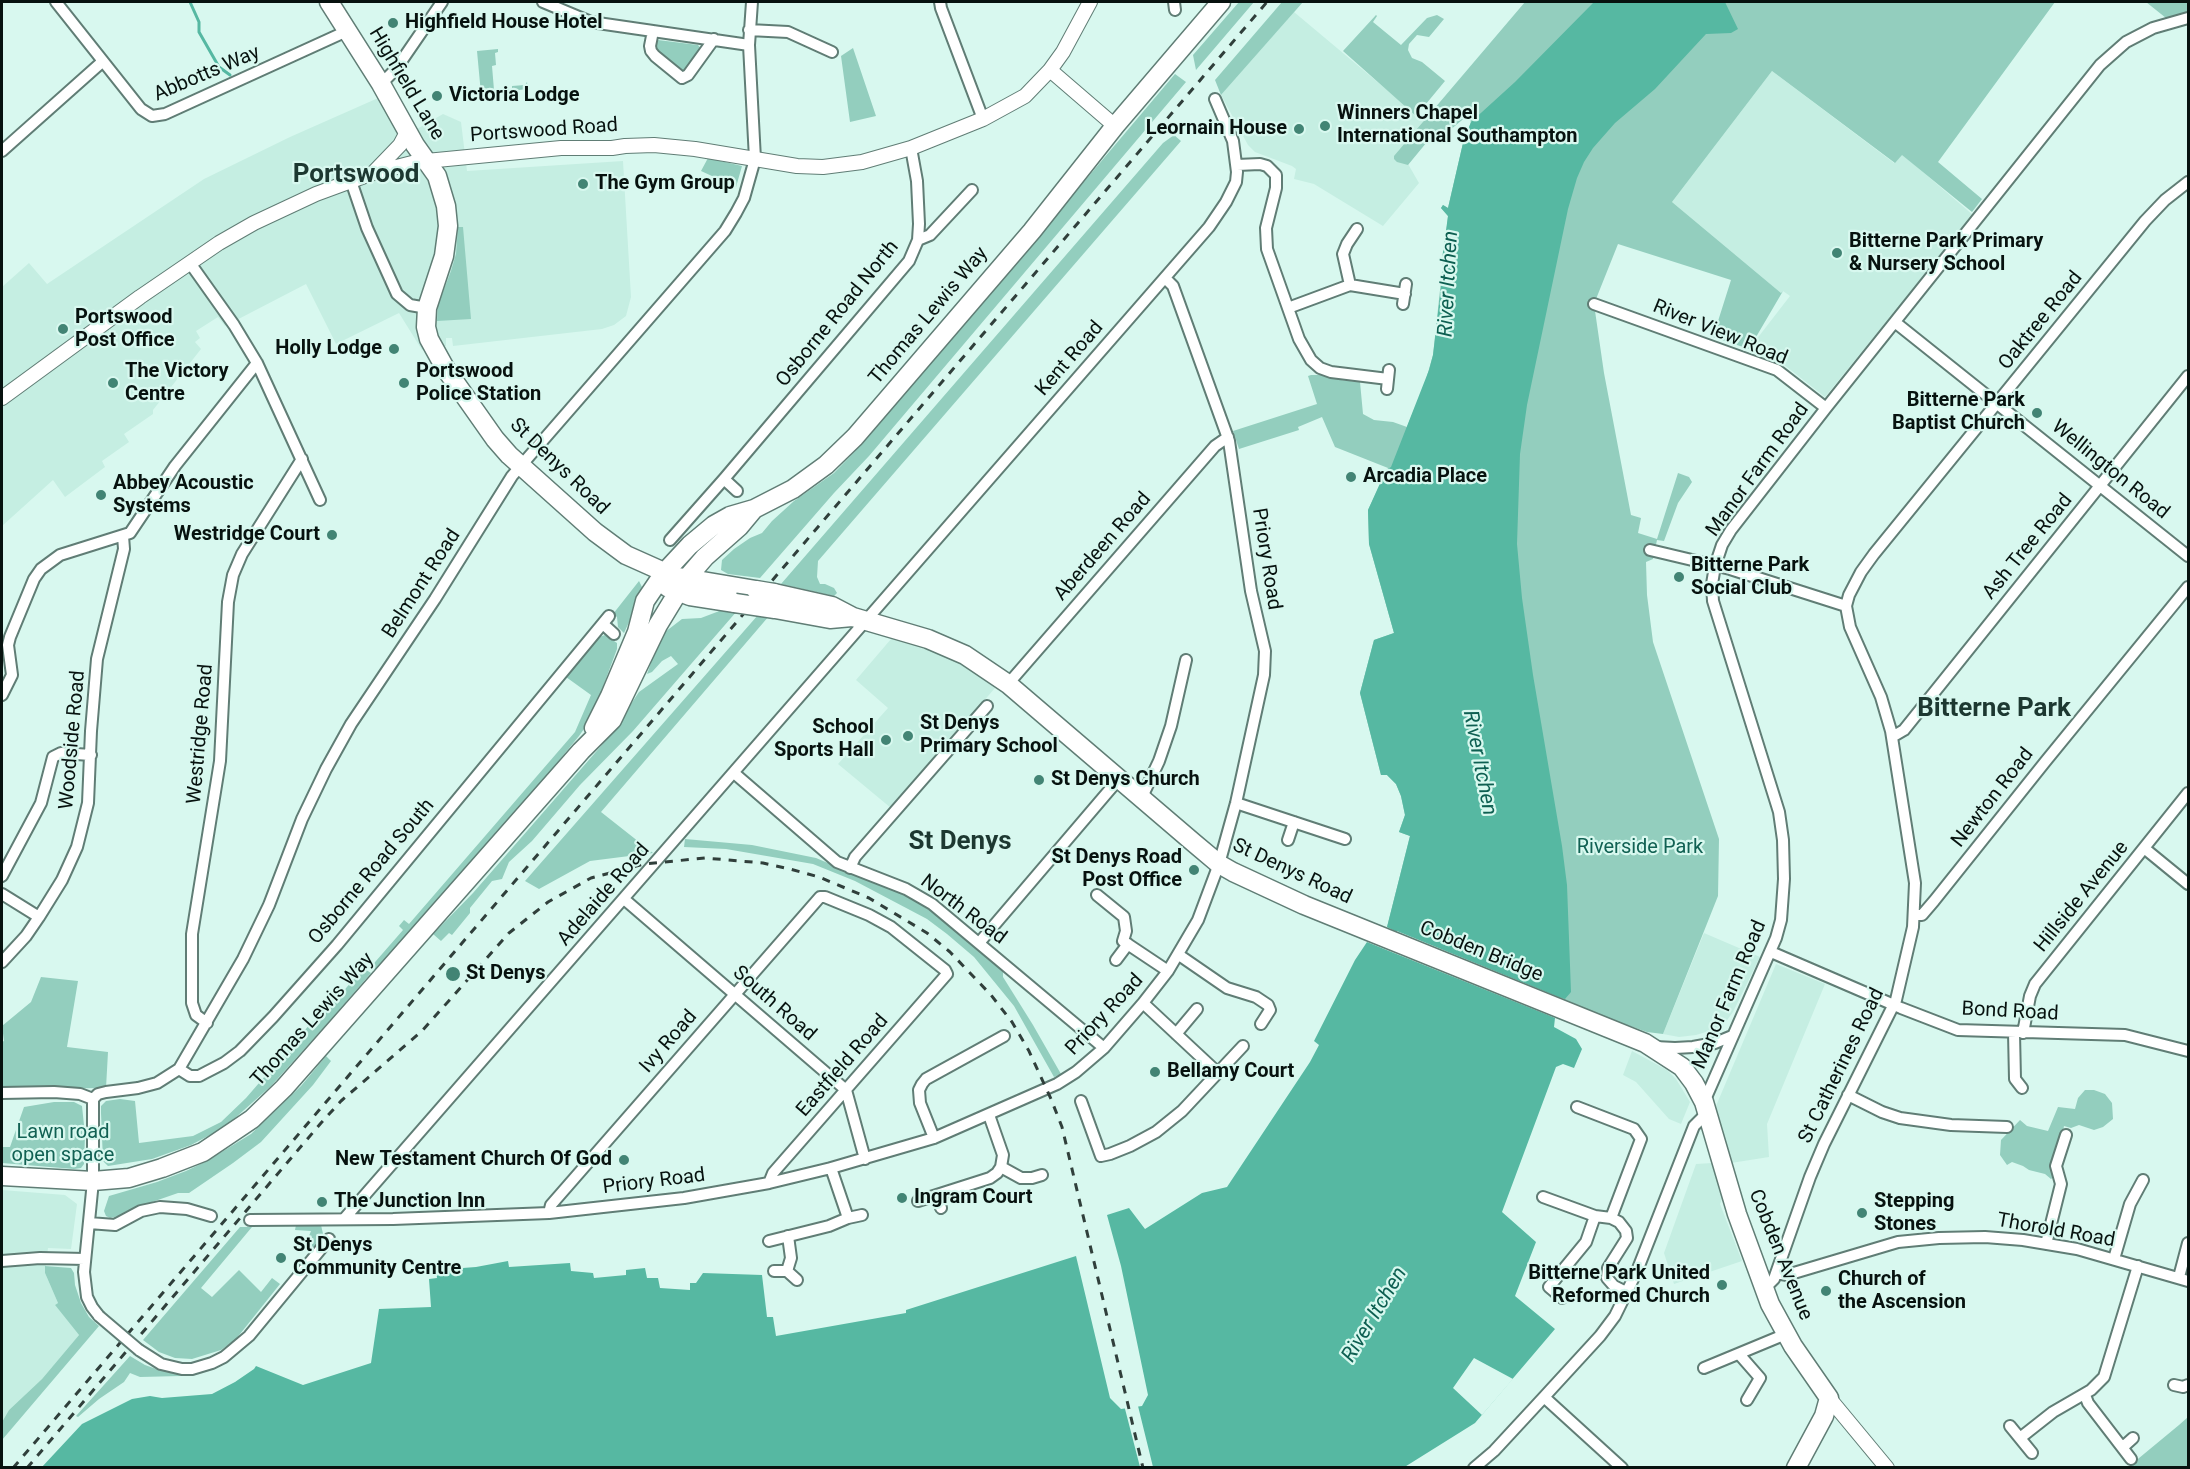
<!DOCTYPE html>
<style>
body{margin:0}
#map{position:relative;width:2190px;height:1469px;overflow:hidden;background:#d8f8ef;font-family:Roboto,sans-serif}
canvas{display:block}
.frame{position:absolute;inset:0;border:3px solid #07120f;pointer-events:none}
</style>
<div id="map">
<canvas width="2190" height="1469"></canvas>
<div class="frame"></div>
</div>
<script>
const c = document.querySelector('canvas').getContext('2d');
c.lineJoin = 'round';
function fill(path, color) {
  c.fillStyle = color;
  c.fill(path, 'evenodd');
}
function shape(rows) {
  const path = new Path2D();
  for (const r of rows) {
    path.moveTo(r[0], r[1]);
    for (let i = 2; i < r.length; i += 2) path.lineTo(r[i], r[i + 1]);
  }
  return path;
}
function stroke(path, color, width, dash) {
  c.strokeStyle = color;
  c.lineWidth = width;
  c.lineCap = dash ? 'butt' : 'round';
  c.setLineDash(dash || []);
  c.stroke(path);
}
function drawText(font, color, halo, rows, align = 'center') {
  c.font = font + ' Roboto,sans-serif';
  c.lineWidth = 4.5;
  c.setLineDash([]);
  c.textBaseline = 'middle';
  c.strokeStyle = halo;
  c.fillStyle = color;
  for (const [text, x, y, turn = 0] of rows) {
    c.save();
    c.translate(x, y);
    c.rotate((+turn || 0) * Math.PI / 180);
    c.textAlign = isNaN(turn) ? turn : align;
    if (halo) c.strokeText(text, 0, 0);
    c.fillText(text, 0, 0);
    c.restore();
  }
}
const built = shape([
 [1294,12,1436,131,1408,164,1419,183,1383,226,1314,184,1294,179,1296,169,1292,166,1255,152,1248,145,1221,95],
 [1772,71,1894,163,1902,154,1973,215,1825,397,1778,360,1749,349,1790,296,1783,291,1781,293,1672,202],
 [394,91,417,129,443,114,461,122,467,171,623,161,631,297,626,316,614,325,602,329,453,346,452,338,446,338,446,346,422,350,399,313,336,344,306,284,225,326,218,317,196,331,200,338,195,342,201,349,153,410,153,414,124,434,129,442,102,461,105,467,65,497,53,480,2,526,2,287,29,263,47,284,204,179,290,137],
 [891,639,934,652,962,663,995,688,891,808,838,764,888,708,856,680],
 [1704,933,1760,957,1733,1012,1722,1027,1696,1035,1679,1037,1663,1034],
 [1776,964,1825,984,1767,1124,1769,1157,1731,1163,1718,1117,1716,1106],
 [1632,1051,1667,1070,1676,1079,1690,1102,1681,1124,1669,1119,1636,1082,1623,1075],
 [1712,1163,1723,1197,1720,1204,1742,1261,1674,1284,1664,1253,1696,1164],
 [2,1190,65,1195,77,1204,71,1249,48,1248,45,1273,58,1303,55,1305,79,1335,42,1379,9,1410,2,1422]
]);
const green = shape([
 [1239,2,1254,2,1196,70,1193,55],
 [1282,2,1303,2,1221,95,1215,80],
 [1525,2,2055,2,1938,162,1982,199,1972,212,1902,155,1895,163,1772,71,1672,202,1781,293,1783,291,1749,349,1713,337,1731,280,1618,244,1594,304,1604,373,1631,515,1641,518,1638,533,1657,539,1678,473,1689,477,1692,482,1678,503,1664,541,1657,540,1653,559,1646,562,1647,595,1653,642,1719,839,1718,896,1663,1034,1647,1032,1619,1022,1387,927,1410,836,1399,832,1405,815,1401,796,1396,784,1387,775,1381,775,1360,693,1374,640,1394,633,1369,544,1368,510,1388,468,1335,447,1322,417,1298,427,1299,430,1239,449,1233,431,1317,404,1308,376,1311,375,1339,375,1341,380,1360,382,1363,414,1374,420,1393,422,1407,427,1425,383,1433,355,1448,216,1441,208,1443,205,1448,208,1463,143,1471,122,1467,116,1450,130,1436,131,1408,165,1397,162,1394,159,1394,156],
 [2146,2,2188,2,2188,13,2166,18],
 [1376,15,1377,16,1373,22,1401,45,1427,18,1437,15,1444,19,1429,37,1417,35,1409,44,1408,50,1412,58,1422,62,1445,81,1416,116,1343,51],
 [658,40,698,45,701,49,686,70,681,70,655,50,655,43],
 [853,48,876,116,850,122,841,56],
 [498,49,498,52,495,53,496,65,492,66,494,90,512,89,512,86,525,85,527,82,528,89,481,94,477,51],
 [1175,74,1186,82,869,456,834,493,760,578,728,574,721,570,722,560,734,549,750,538,762,533,772,521,794,501,834,473,864,442],
 [1174,135,1181,141,818,561,817,577,820,584,825,584,834,588,837,593,834,596,781,584,1163,143],
 [708,158,742,166,736,187,701,171],
 [458,227,463,227,471,319,437,321,438,305,451,271,456,254],
 [639,581,642,587,640,598,624,633,618,627,617,617,613,614],
 [722,610,737,611,633,731,580,785,532,841,509,862,502,879,492,881,470,908,470,913,452,935,449,933,441,941,433,934,473,893,608,738,639,692,678,664,671,656,662,661,652,672,647,674,659,640,665,632,682,619,701,618],
 [758,615,769,616,601,812,653,853,590,861,539,889,525,881],
 [605,635,617,643,617,649,591,719,579,736,535,790,416,925,376,970,369,969,403,930,399,926,404,920,409,924,575,732,591,695,566,677,599,637],
 [685,839,752,845,816,858,906,896,936,914,1003,971,1003,977,1033,1025,1061,1074,1054,1077,1014,1006,974,957,947,934,927,919,855,881,813,864,726,849,684,847],
 [363,968,371,973,326,1025,271,1086,225,1127,191,1145,152,1159,108,1166,103,1161,101,1113,101,1106,106,1101,120,1099,135,1101,139,1143,193,1136,221,1122,246,1098,311,1023,325,1013],
 [41,977,78,981,67,1047,108,1052,106,1088,2,1089,2,1042,4,1041,2,1026,31,1002],
 [326,1056,331,1061,313,1085,261,1142,233,1163,189,1193,178,1193,155,1201,127,1211,119,1216,110,1218,106,1216,104,1211,109,1196,157,1182,186,1171,207,1161,251,1134,301,1086],
 [2085,1090,2094,1090,2105,1094,2112,1103,2113,1119,2103,1127,2094,1130,2079,1125,2071,1128,2064,1126,2054,1177,2051,1179,2045,1174,2029,1170,2023,1166,2012,1162,2007,1165,2000,1155,2001,1140,2020,1120,2027,1126,2048,1131,2058,1107,2075,1109,2078,1098],
 [54,1102,74,1102,82,1106,85,1135,84,1164,81,1168,74,1169,2,1163,2,1147,10,1147,24,1107],
 [296,1225,321,1225,324,1238,313,1249,305,1246,311,1231,295,1230],
 [240,1227,252,1227,201,1288,212,1297,239,1270,261,1292,272,1278,280,1284,236,1339,221,1350,192,1359,175,1358,159,1352,143,1340],
 [45,1266,71,1268,74,1273,75,1285,81,1303,89,1317,99,1326,2,1440,2,1422,9,1410,42,1379,79,1335,55,1305,58,1303,45,1273],
 [130,1356,145,1365,159,1370,181,1372,181,1376,140,1377,130,1373,124,1382,99,1399,78,1417,76,1416],
 [2188,1417,2188,1467,2127,1468,2179,1425]
]);
const water = shape([
 [1594,2,1725,2,1738,29,1731,33,1706,34,1655,89,1615,123,1593,148,1584,162,1577,178,1568,209,1527,405,1520,454,1517,544,1522,598,1533,675,1562,846,1567,885,1571,992,1565,999,1556,996,1548,1015,1555,1018,1554,1027,1576,1039,1582,1049,1574,1068,1563,1064,1556,1067,1502,1212,1536,1242,1515,1296,1555,1329,1475,1423,1403,1468,41,1468,82,1424,132,1399,150,1396,162,1398,212,1394,235,1382,254,1369,256,1366,303,1385,371,1363,379,1309,431,1307,429,1279,437,1278,436,1270,476,1267,508,1261,509,1267,570,1263,571,1271,593,1273,594,1278,626,1275,626,1270,645,1268,647,1278,658,1278,660,1288,690,1290,690,1283,696,1283,703,1273,762,1275,767,1317,773,1317,776,1336,906,1313,906,1310,1076,1256,1110,1398,1121,1409,1142,1406,1148,1395,1121,1266,1107,1215,1129,1208,1145,1229,1202,1193,1227,1187,1310,1062,1319,1045,1314,1041,1355,960,1367,942,1389,951,1397,932,1387,927,1410,836,1399,832,1405,815,1401,796,1396,784,1387,775,1381,775,1360,693,1374,640,1394,633,1369,544,1368,510,1386,470,1391,467,1429,370,1433,355,1444,262,1442,259,1448,216,1441,208,1443,205,1448,208,1463,143,1471,122,1515,82]
]);
const pier = shape([
 [1397,931,1556,996,1548,1015,1389,951],
 [1474,1358,1513,1379,1482,1415,1453,1388],
 [1137,1404,1138,1406,1153,1467,1140,1467,1124,1405]
]);
const stream = shape([
 [190,2,199,22,199,32,219,67,230,75]
]);
const minor = shape([
 [56,2,141,109,152,116,165,114,347,31],
 [543,2,591,22,749,45],
 [940,2,941,8,983,119],
 [1174,2,1175,10],
 [749,30,788,32,832,52],
 [653,31,650,46,651,51,655,56,682,78,688,75,714,39],
 [381,84,396,69,442,2],
 [2,151,102,62],
 [1237,165,1260,164,1267,166,1276,175,1276,188,1266,228,1267,249,1299,339,1311,360,1320,368,1331,372,1388,379],
 [351,181,367,228,397,294,410,305,427,308],
 [918,240,930,235,972,190],
 [190,263,234,325,257,363,320,500],
 [1350,285,1343,254,1347,244,1357,229],
 [1403,304,1406,284],
 [1594,304,1777,370,1826,408],
 [1288,308,1350,285,1405,294],
 [1896,323,2188,556],
 [1387,389,1389,370],
 [724,479,737,491],
 [670,540,724,479,909,261,918,240,919,224,917,181,911,148],
 [1650,550,1730,569,1846,606],
 [603,624,614,634],
 [1008,684,1215,446,1228,437],
 [2,695,12,675,8,645,10,637,34,579,41,569,60,555,130,533,175,466,257,363],
 [1892,737,1904,730,2188,376],
 [734,773,837,862,906,889,932,904,1104,1048],
 [1141,799,1159,761,1171,726,1186,660],
 [1236,803,1345,839],
 [1288,840,1294,822],
 [2144,848,2188,884],
 [850,868,855,857,987,706],
 [2,876,41,803,53,757,61,753,91,755],
 [2,894,39,917],
 [1097,895,1124,917,1126,931,1123,941,1168,971],
 [624,899,846,1090,865,1159],
 [1915,915,1922,915,1934,901,2045,762,2188,587],
 [979,943,1118,780],
 [1771,952,1901,1008,1958,1030,2125,1035,2188,1051],
 [1179,955,1227,988,1256,997,1268,1005,1270,1010,1261,1024],
 [1116,960,1128,944],
 [2,962,26,936,39,917,62,880,77,847,88,803,91,731,97,659,124,549,123,536],
 [1143,1003,1218,1073],
 [207,1023,196,1015,192,1003,192,934,220,761,228,602,233,575,242,554,302,459],
 [2014,1033,2015,1079,2022,1088],
 [2023,1033,2030,996,2035,984,2188,793],
 [1176,1034,1197,1009],
 [1655,1047,1675,1048,1693,1047,1715,1043,1732,1036],
 [179,1069,243,959,269,905,302,819,326,769,351,724,435,599,512,476,725,231,736,213,744,198,755,159,749,45,752,2],
 [2,1093,54,1092,80,1094,93,1099,98,1094,106,1092,138,1088,157,1083,179,1069,190,1076,199,1076,224,1063,240,1051,273,1017,337,945,609,616],
 [1848,1095,1882,1112,1900,1118,1951,1125,2007,1127],
 [93,1099,93,1181,84,1272,87,1297,92,1307,99,1316],
 [1081,1101,1101,1156,1110,1154,1130,1146,1156,1132,1182,1111,1243,1046],
 [1704,1102,1776,938,1781,920,1784,879,1783,840,1779,812,1713,601,1712,584,1715,566,1722,545,1731,530,1826,408,2100,65,2126,42,2153,28,2188,18],
 [1577,1107,1634,1129,1641,1139,1611,1218],
 [934,1138,920,1103,919,1090,922,1084,926,1079,1004,1036],
 [1001,1167,1021,1178,1032,1178,1042,1175],
 [831,1168,848,1218],
 [937,1195,941,1208],
 [1543,1197,1595,1216,1611,1218,1619,1222,1626,1231,1627,1238,1608,1268,1607,1278,1614,1286,1628,1293],
 [918,1201,990,1178,997,1173,1001,1167,1003,1155,989,1115],
 [549,1213,551,1205,820,897,825,897,869,915,891,927,945,970,947,974,773,1173,769,1183],
 [344,1219,1209,227,1226,202,1236,182,1237,172,1233,141,1215,99],
 [250,1220,393,1219,549,1213,684,1198,769,1183,831,1168,934,1138,1057,1084,1076,1072,1104,1048,1143,1003,1168,971,1198,920,1219,864,1236,803,1264,675,1265,651,1251,591,1229,441,1173,286,1165,278],
 [89,1223,115,1225,141,1211,160,1207,187,1209,211,1216],
 [769,1241,829,1226,848,1218,862,1215],
 [2046,1244,2061,1184,2056,1166,2066,1135],
 [2114,1259,2130,1204,2143,1180],
 [2,1261,40,1258,85,1259],
 [774,1271,787,1271,797,1280],
 [787,1271,791,1258,788,1236],
 [1776,1273,1787,1275,1898,1242,1939,1238,1985,1237,2023,1240,2077,1249,2188,1281],
 [2179,1277,2188,1243],
 [1764,1289,1774,1279,1810,1177,1824,1144,1896,1000,1913,927,1915,883,1891,731,1881,697,1850,627,1846,606,1849,595,1861,572,1874,554,2145,221,2165,200,2188,182],
 [1562,1298,1549,1287,1586,1242,1595,1216],
 [139,1350,161,1364,182,1369,192,1369,212,1363,224,1357,249,1336,329,1239],
 [1739,1354,1760,1378,1747,1400],
 [1704,1368,1786,1334],
 [2174,1385,2183,1387,2188,1385],
 [2085,1395,2088,1403,2131,1459],
 [1544,1397,1622,1468],
 [2010,1426,2032,1453],
 [2020,1438,2053,1412,2091,1390,2104,1377,2138,1266],
 [2123,1447,2133,1438],
 [1474,1468,1494,1451,1544,1397,1600,1336,1615,1316,1637,1271,1694,1126,1707,1113]
]);
const tertiary = shape([
 [1050,70,1115,126],
 [374,172,400,145,407,132],
 [2,398,140,297,219,243,254,223,316,194,373,173,416,162,561,148,612,148,625,146,654,145,695,149,797,166,823,167,862,162,911,148,983,119,1025,96,1050,70,1063,52,1090,2],
 [1829,1398,1887,1468]
]);
const primary = shape([
 [329,2,381,84,415,145,437,176,446,206,448,226,444,256,427,308,426,327,429,339,445,368,495,439,509,455,595,532,626,555,673,576,756,590],
 [667,587,690,596,735,603],
 [774,593,832,606,853,617,928,639,965,655,1008,684,1194,843,1219,864,1233,872,1304,905,1645,1043,1682,1067,1694,1083,1704,1102,1737,1214,1770,1304,1793,1346,1829,1398,1824,1416,1796,1468],
 [775,609,830,619,852,617],
 [594,728,610,696,637,632,645,601,664,573,690,545,714,525,730,516,754,509,793,489,826,465,855,437,1032,231,1115,126,1221,2],
 [2,1176,93,1181,129,1178,162,1168,203,1152,252,1119,284,1088,581,751,612,720,658,625,686,579,705,557,739,527,754,509]
]);
const rail = shape([
 [13,1468,1267,2],
 [27,1468,321,1123,341,1101,422,1031,509,933,548,902,591,878,644,864,705,858,763,863,790,869,819,877,869,898,927,933,950,952,991,995,1012,1022,1029,1051,1051,1099,1062,1127,1143,1468]
]);
const minorBridge = shape([
 [99,1316,139,1350]
]);
const primaryBridge = shape([
 [756,590,774,593],
 [735,603,775,609]
]);
const markers = [
 [393,23,6,"#428474"],
 [437,96,6,"#428474"],
 [1325,126,6,"#428474"],
 [1299,129,6,"#428474"],
 [583,184,6,"#428474"],
 [1837,253,6,"#428474"],
 [63,329,6,"#428474"],
 [394,349,6,"#428474"],
 [113,383,6,"#428474"],
 [404,383,6,"#428474"],
 [2037,413,6,"#428474"],
 [1351,477,6,"#428474"],
 [101,495,6,"#428474"],
 [332,535,6,"#428474"],
 [1679,577,6,"#428474"],
 [908,736,6,"#428474"],
 [886,740,6,"#428474"],
 [1039,780,6,"#428474"],
 [1194,870,6,"#428474"],
 [453,974,8,"#428474"],
 [1155,1072,6,"#428474"],
 [624,1160,6,"#428474"],
 [902,1198,6,"#428474"],
 [322,1202,6,"#428474"],
 [1862,1213,6,"#428474"],
 [281,1258,6,"#428474"],
 [1722,1285,6,"#428474"],
 [1826,1291,6,"#428474"]
];
const poiNames = [
 ["Highfield House Hotel",405,23],
 ["Victoria Lodge",449,96],
 ["Winners Chapel",1337,114],
 ["International Southampton",1337,137],
 ["Leornain House",1287,129,"right"],
 ["The Gym Group",595,184],
 ["Bitterne Park Primary",1849,242],
 ["& Nursery School",1849,265],
 ["Portswood",75,318],
 ["Post Office",75,341],
 ["Holly Lodge",382,349,"right"],
 ["The Victory",125,372],
 ["Centre",125,395],
 ["Portswood",416,372],
 ["Police Station",416,395],
 ["Bitterne Park",2025,401,"right"],
 ["Baptist Church",2025,424,"right"],
 ["Arcadia Place",1363,477],
 ["Abbey Acoustic",113,484],
 ["Systems",113,507],
 ["Westridge Court",320,535,"right"],
 ["Bitterne Park",1691,566],
 ["Social Club",1691,589],
 ["St Denys",920,724],
 ["Primary School",920,747],
 ["School",874,728,"right"],
 ["Sports Hall",874,751,"right"],
 ["St Denys Church",1051,780],
 ["St Denys Road",1182,858,"right"],
 ["Post Office",1182,881,"right"],
 ["St Denys",466,974],
 ["Bellamy Court",1167,1072],
 ["New Testament Church Of God",612,1160,"right"],
 ["Ingram Court",914,1198],
 ["The Junction Inn",334,1202],
 ["Stepping",1874,1202],
 ["Stones",1874,1225],
 ["St Denys",293,1246],
 ["Community Centre",293,1269],
 ["Bitterne Park United",1710,1274,"right"],
 ["Reformed Church",1710,1297,"right"],
 ["Church of",1838,1280],
 ["the Ascension",1838,1303]
];
const streetNames = [
 ["Abbotts Way",207,74,-23],
 ["Highfield Lane",406,84,59],
 ["Portswood Road",544,131,-4],
 ["Osborne Road North",838,314,-51],
 ["Thomas Lewis Way",929,316,-50],
 ["Oaktree Road",2041,321,-51],
 ["River View Road",1720,333,22],
 ["Kent Road",1070,359,-49],
 ["St Denys Road",559,467,44],
 ["Manor Farm Road",1758,470,-54],
 ["Wellington Road",2110,470,39],
 ["Aberdeen Road",1103,547,-49],
 ["Ash Tree Road",2028,547,-51],
 ["Priory Road",1266,559,81],
 ["Belmont Road",422,584,-57],
 ["Westridge Road",201,734,-85],
 ["Woodside Road",73,740,-85],
 ["Newton Road",1993,798,-52],
 ["Osborne Road South",372,872,-50],
 ["St Denys Road",1292,872,25],
 ["Adelaide Road",604,895,-49],
 ["Hillside Avenue",2082,897,-51],
 ["North Road",963,910,37],
 ["Cobden Bridge",1481,952,22],
 ["Manor Farm Road",1730,995,-67],
 ["South Road",774,1004,41],
 ["Bond Road",2010,1012,3],
 ["Priory Road",1105,1015,-47],
 ["Thomas Lewis Way",313,1020,-48],
 ["Ivy Road",669,1042,-49],
 ["Eastfield Road",843,1066,-49],
 ["St Catherines Road",1842,1066,-64],
 ["Priory Road",654,1182,-7],
 ["Thorold Road",2056,1231,10],
 ["Cobden Avenue",1780,1255,68]
];
const parkNames = [
 ["Riverside Park",1640,848],
 ["Lawn road",63,1133],
 ["open space",63,1156]
];
const waterNames = [
 ["River Itchen",1449,284,-87],
 ["River Itchen",1479,763,79],
 ["River Itchen",1375,1315,-59]
];
const districtNames = [
 ["Portswood",356,175],
 ["Bitterne Park",1994,709],
 ["St Denys",960,842]
];
fill(built, '#c5eee2');
fill(green, '#93cebe');
fill(water, '#56b8a2');
fill(pier, '#d8f8ef');
stroke(stream, '#56b8a2', 3);
stroke(minor, '#607d75', 14);
stroke(tertiary, '#607d75', 16);
stroke(primary, '#607d75', 21);
stroke(minor, '#fff', 10);
stroke(tertiary, '#fff', 14);
stroke(primary, '#fff', 18);
stroke(rail, '#303f3b', 3, [8, 8]);
stroke(minorBridge, '#607d75', 14, []);
stroke(primaryBridge, '#607d75', 21, []);
stroke(minorBridge, '#fff', 10);
stroke(primaryBridge, '#fff', 18);
for (const [x, y, r, color] of markers) {
  const dot = new Path2D();
  dot.arc(x, y, r, 0, 2 * Math.PI);
  c.fillStyle = color;
  c.fill(dot);
  stroke(dot, '#d8f8ef', 2);
}
drawText('bold 20px', '#07120f', '#d8f8ef', poiNames, 'left');
drawText('20px', '#07120f', '#d8f8ef', streetNames);
drawText('20px', '#116153', '#d8f8ef', parkNames);
drawText('italic 21px', '#0d5f51', '#d8f8ef', waterNames);
drawText('bold 26px', '#1d3831', '#d8f8ef', districtNames);
</script>
